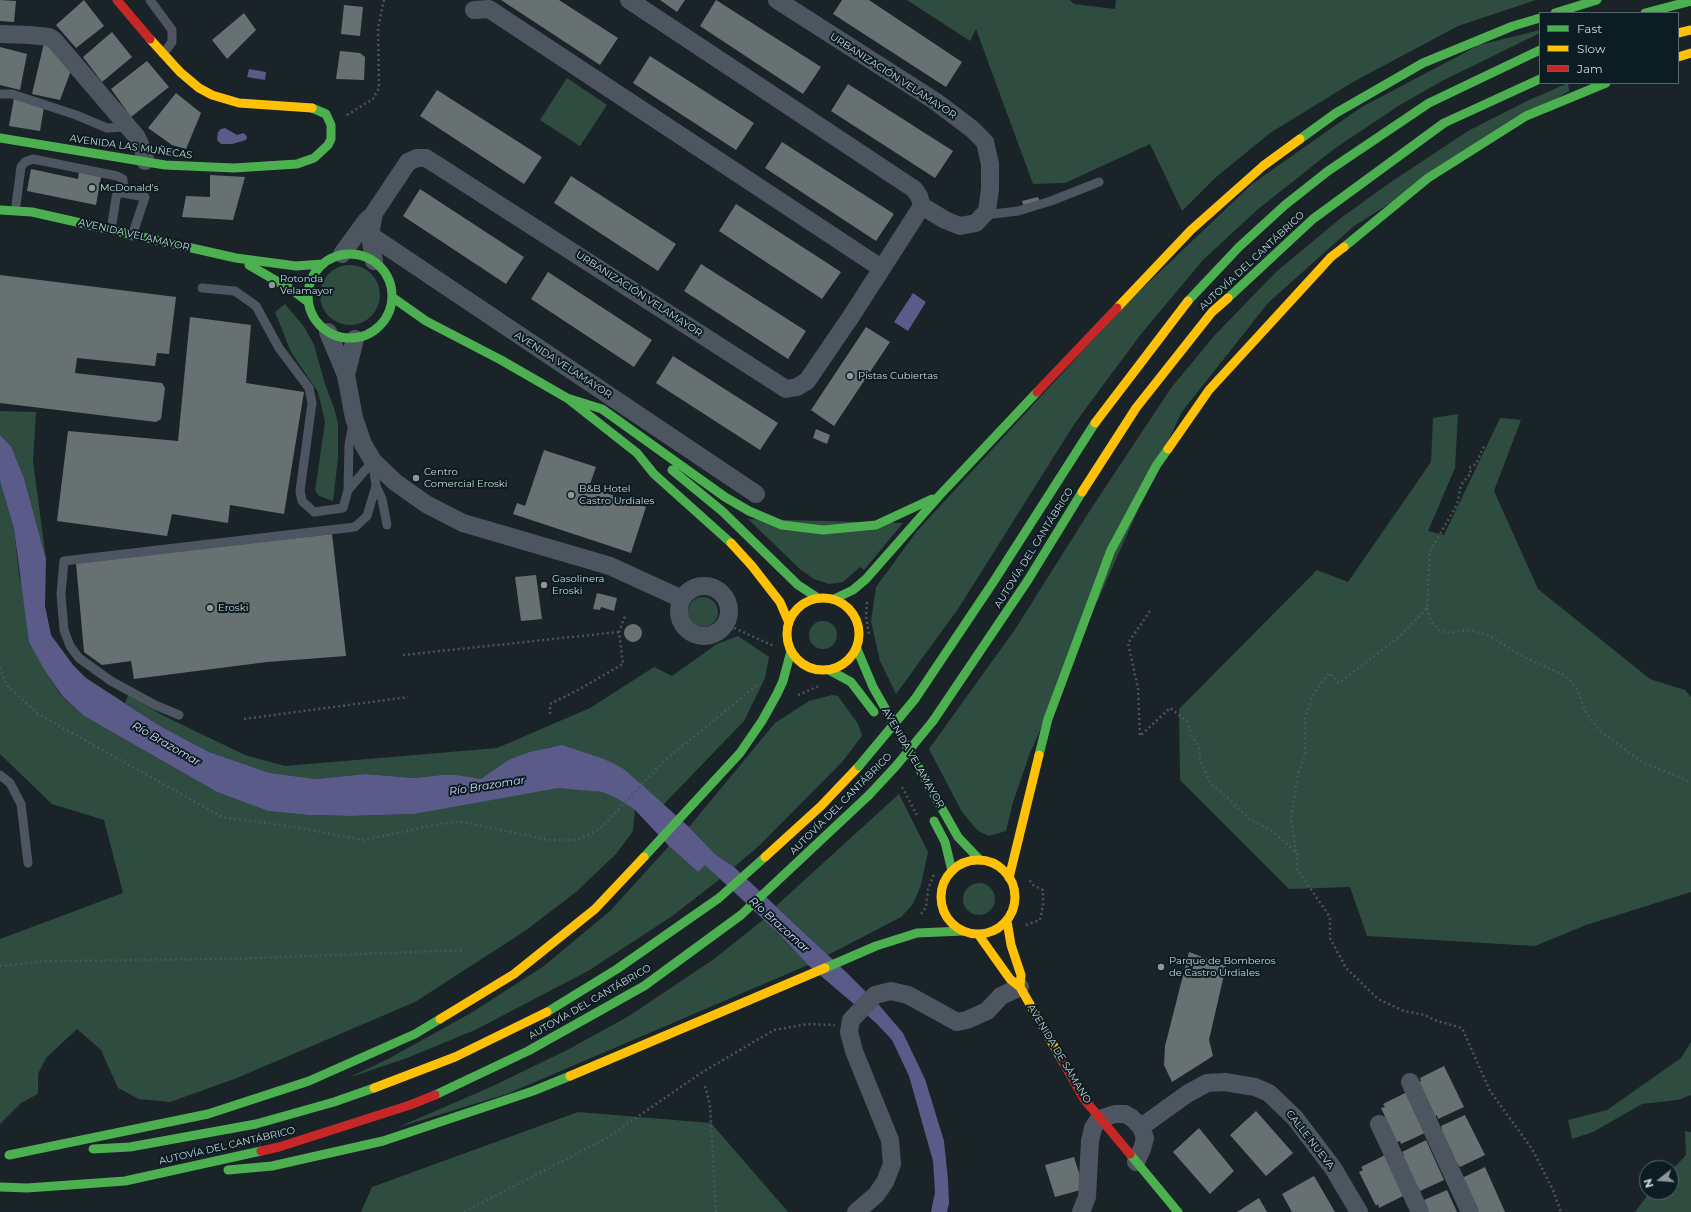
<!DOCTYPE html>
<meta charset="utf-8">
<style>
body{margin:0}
#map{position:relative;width:1691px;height:1212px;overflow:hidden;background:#1a2327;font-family:Montserrat,sans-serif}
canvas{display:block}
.legend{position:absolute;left:1539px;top:12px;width:140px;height:72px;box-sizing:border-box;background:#0b1c22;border:1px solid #57666b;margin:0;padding:5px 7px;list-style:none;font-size:12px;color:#cad4d9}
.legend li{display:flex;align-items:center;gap:8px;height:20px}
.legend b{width:20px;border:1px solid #57666b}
.north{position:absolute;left:1639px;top:1160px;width:40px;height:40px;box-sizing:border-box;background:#0b1c22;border:1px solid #57666b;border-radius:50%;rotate:253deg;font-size:11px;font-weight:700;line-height:16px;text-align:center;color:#cad4d9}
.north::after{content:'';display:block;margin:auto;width:14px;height:18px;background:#8c969b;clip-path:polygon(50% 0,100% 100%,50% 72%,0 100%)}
</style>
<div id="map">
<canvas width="1691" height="1212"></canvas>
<ul class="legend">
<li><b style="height:5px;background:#4caf50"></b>Fast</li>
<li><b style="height:5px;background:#ffc107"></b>Slow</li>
<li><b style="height:5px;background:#c62828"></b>Jam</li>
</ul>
<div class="north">N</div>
</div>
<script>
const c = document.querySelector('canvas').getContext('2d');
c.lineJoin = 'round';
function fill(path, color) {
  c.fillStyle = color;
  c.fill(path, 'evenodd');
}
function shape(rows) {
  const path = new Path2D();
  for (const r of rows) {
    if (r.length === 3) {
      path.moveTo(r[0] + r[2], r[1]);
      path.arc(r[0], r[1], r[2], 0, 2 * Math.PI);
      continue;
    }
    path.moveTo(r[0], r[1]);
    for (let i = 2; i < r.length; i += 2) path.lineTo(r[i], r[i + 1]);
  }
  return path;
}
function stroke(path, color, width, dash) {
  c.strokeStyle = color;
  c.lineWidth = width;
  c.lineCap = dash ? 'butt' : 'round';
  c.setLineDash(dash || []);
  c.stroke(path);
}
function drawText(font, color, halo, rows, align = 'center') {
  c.font = font + ' Montserrat,sans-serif';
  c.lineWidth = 4;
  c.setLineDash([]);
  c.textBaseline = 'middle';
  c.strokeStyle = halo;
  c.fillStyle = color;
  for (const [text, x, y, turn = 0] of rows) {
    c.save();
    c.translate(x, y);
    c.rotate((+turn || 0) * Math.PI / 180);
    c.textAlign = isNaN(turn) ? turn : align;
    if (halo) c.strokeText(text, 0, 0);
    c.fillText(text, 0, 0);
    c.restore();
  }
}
const green = shape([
 [907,0,1070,0,1074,4,1115,9,1116,0,1536,0,1458,26,1353,82,1270,133,1215,178,1182,211,1150,144,1065,183,1033,184,976,29,970,41],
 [1540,30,1540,33,1442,81,1400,105,1334,149,1257,210,1203,260,1141,334,1075,423,958,609,896,694,880,661,871,621,876,587,917,531,1125,305,1252,184,1360,108,1479,45],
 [567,78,607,105,580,146,540,120],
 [1568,83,1569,91,1354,226,1268,303,1181,413,1030,753,1013,802,1006,831,989,836,978,831,962,812,929,749,1016,628,1089,512,1171,388,1215,335,1276,272,1341,218,1388,184,1468,131,1527,101],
 [350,295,30],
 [285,304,305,328,314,345,325,384,335,411,338,424,338,458,333,501,319,496,315,491,325,422,318,392,291,352,275,312],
 [0,411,36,412,33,461,46,559,24,478,11,446,0,435],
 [1458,414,1455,468,1428,531,1444,535,1500,418,1521,420,1494,491,1538,589,1650,679,1685,690,1691,697,1691,892,1586,925,1535,946,1367,936,1350,887,1289,889,1180,780,1179,709,1317,570,1348,582,1431,462,1433,418],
 [0,481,14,529,19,575,45,671,62,697,84,716,217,792,268,811,308,815,351,816,414,814,537,790,558,788,577,789,602,792,618,799,635,810,633,831,616,854,576,892,525,931,415,1002,237,1078,170,1102,139,1099,118,1088,101,1050,77,1029,46,1058,38,1074,38,1094,21,1103,0,1124,0,939,123,893,104,820,52,804,0,754],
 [748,519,903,523,864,570,860,567,843,582,829,584,814,579,801,570],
 [703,612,15],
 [823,635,14],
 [738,636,769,657,765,678,744,721,663,805,624,769,551,747,508,760,481,779,441,775,414,778,365,774,316,779,270,773,209,752,160,726,125,703,128,695,164,716,245,755,285,766,497,748,590,708,654,667,672,676,717,644],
 [832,695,838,696,858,724,862,736,842,762,760,845,734,867,715,854,689,827,775,723,809,701],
 [899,794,928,852,921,885,913,904,901,917,828,955,776,906],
 [669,846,698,872,705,864,720,879,671,917,588,971,475,1030,407,1058,348,1078,388,1059,471,1013,544,966,611,910],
 [979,899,16],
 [764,919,808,965,507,1094,396,1128,493,1086,569,1049,629,1016,714,959],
 [1691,1042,1691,1095,1678,1100,1642,1104,1593,1132,1572,1139,1568,1120,1607,1110,1681,1058],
 [578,1112,711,1123,788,1212,361,1212,372,1187],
 [1685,1131,1691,1132,1691,1212,1635,1212,1650,1192,1671,1192,1671,1171,1686,1155]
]);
const water = shape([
 [249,69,266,72,265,80,247,77],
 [225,128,237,135,244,133,247,137,246,140,232,144,221,144,217,140,218,132,221,129],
 [913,293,926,302,908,331,894,322],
 [0,435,11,446,24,478,46,559,45,606,51,635,73,665,86,678,160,726,209,752,270,773,316,779,365,774,414,778,441,775,456,775,481,779,508,760,530,752,562,745,604,759,624,769,689,827,715,854,734,867,846,972,879,1005,903,1033,925,1079,944,1141,948,1180,949,1203,947,1212,931,1212,935,1192,933,1161,909,1076,892,1040,875,1022,808,965,777,932,705,865,698,872,669,846,635,810,618,799,602,792,558,788,414,814,351,816,308,815,268,811,217,792,84,716,63,697,45,671,29,642,14,529,0,481]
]);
const building = shape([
 [0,0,16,1,14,22,0,21],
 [84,0,104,26,76,48,56,25],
 [501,0,559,0,618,38,600,65],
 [660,0,685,0,677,12],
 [716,0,821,67,803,94,700,26],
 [842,0,869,0,962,62,946,87,833,14],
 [344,5,363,7,360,36,341,34],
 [244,13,256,30,227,59,212,40],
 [112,32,132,57,102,82,83,57],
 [44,43,72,68,60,100,32,94],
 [0,47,27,54,20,90,0,85],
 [340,51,360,53,365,57,364,80,336,79],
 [650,56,754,123,736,150,633,83],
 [147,61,169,87,131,117,111,89],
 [848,84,953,151,935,178,831,111],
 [437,90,542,157,524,184,420,116],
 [176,93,201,113,186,149,172,145,148,128],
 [14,98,44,107,40,131,9,126],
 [782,142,894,214,876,241,765,168],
 [31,169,78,179,79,172,101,177,96,205,27,191],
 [210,175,245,177,233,220,182,217,186,196,210,197],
 [571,176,676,244,658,271,554,203],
 [420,189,524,257,506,284,403,216],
 [1038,197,1040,202,1024,207,1022,201],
 [736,204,841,272,822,299,719,231],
 [701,264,806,331,788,359,684,291],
 [548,272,652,340,634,367,531,299],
 [0,275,176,297,169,354,157,353,155,366,77,358,75,373,162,383,165,388,161,419,156,422,0,403],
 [190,317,251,325,246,383,304,392,284,514,230,505,228,523,172,514,167,536,57,521,68,431,178,441],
 [866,327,890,342,834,426,811,410],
 [673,356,778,423,760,450,656,383],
 [816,429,830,435,827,444,813,438],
 [544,450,596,467,589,487,646,507,631,553,513,514,517,503,525,506],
 [332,534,346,656,267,662,134,679,131,661,102,665,84,652,76,563],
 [536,575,542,619,521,621,515,577],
 [597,593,617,598,614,611,601,607,600,610,593,609],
 [633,633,9],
 [1189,952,1226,966,1209,1040,1213,1056,1172,1082,1164,1065,1165,1046],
 [1444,1066,1464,1107,1438,1119,1437,1115,1434,1117,1418,1082,1421,1081,1420,1078],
 [1407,1092,1427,1132,1401,1144,1400,1141,1397,1142,1381,1108,1385,1107,1383,1104],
 [1256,1111,1293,1153,1266,1176,1230,1135],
 [1465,1115,1485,1155,1460,1167,1458,1164,1455,1165,1439,1131,1442,1129,1441,1126],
 [1199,1128,1234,1171,1210,1194,1173,1152],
 [1426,1140,1444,1180,1420,1191,1400,1156,1404,1155,1402,1152],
 [1385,1155,1405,1195,1379,1208,1378,1204,1376,1206,1359,1172,1363,1170,1361,1167],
 [1074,1157,1084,1189,1055,1197,1045,1165],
 [1485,1167,1505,1212,1478,1212,1462,1178],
 [1314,1176,1335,1212,1292,1212,1282,1194],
 [1447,1190,1457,1212,1429,1212,1424,1200],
 [1259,1198,1267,1212,1237,1212]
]);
const path = shape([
 [347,115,373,99,379,88,378,28,384,0],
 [867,602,866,616,869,635],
 [1427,608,1430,619,1438,630,1447,633,1470,630,1490,636,1520,655,1564,675,1577,689,1585,711,1599,730,1642,762,1691,782],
 [1150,611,1128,643,1138,688,1140,736,1170,708,1187,721,1191,735,1199,746,1200,760,1211,784,1230,800,1249,819,1272,831,1297,853,1297,869,1330,917,1330,938,1346,968,1378,999,1404,1011,1425,1015,1434,1020,1462,1028,1490,1091,1532,1149,1553,1190,1561,1212],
 [725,624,774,646],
 [403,655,619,632],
 [0,667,6,684,38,714,222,817,295,827,363,840,446,823,463,822,549,840,578,840,601,828,664,761,756,686,760,687],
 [798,695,819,686],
 [550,714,550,704,578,690,623,664,619,632,625,616],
 [244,719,408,697],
 [902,787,917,815],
 [1296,852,1291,819,1298,773,1305,755,1305,717,1314,693,1329,673,1339,683,1400,636,1427,608,1430,551,1457,505,1461,485,1471,473,1469,468,1476,464,1484,446],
 [921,914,926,907,928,889,934,874],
 [1026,925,1040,920,1043,905,1043,890,1033,885,1028,878],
 [0,966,48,961,231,959,465,950],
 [705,1086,710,1105,716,1212],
 [464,1212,607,1138,701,1073,774,1030,808,1024,835,1025]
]);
const lane = shape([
 [150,0,172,30,172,42,163,54],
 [0,94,12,94,76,115,107,128,127,127],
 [16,205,21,167,25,162,33,159,117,176,123,179,124,192],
 [987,211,993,214,1018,211,1051,201,1099,182],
 [111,230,117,192,145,197,132,236],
 [202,288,235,291,256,306,279,348,309,388,312,403,300,491,302,501,314,512,343,508,348,490,349,445,353,424],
 [373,464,376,486,382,499,387,525],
 [348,490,373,461],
 [179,715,155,705,111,681,79,658,70,646,64,630,61,594,64,561,355,527,367,516,376,486],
 [0,775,10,783,21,804,28,863]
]);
const street = shape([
 [777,0,935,101,972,129,985,142,990,164,990,189,987,211,976,223,960,226,945,220,922,206],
 [474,10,489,9,881,268],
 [0,34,29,35,49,37,54,40,136,136,144,152,145,161],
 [370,235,756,494],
 [342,254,366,221,374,214],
 [374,261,370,235,374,213,408,162,417,158,426,158,786,389,797,387,807,381,850,318,922,206,919,196,914,189,629,0],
 [328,332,346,375,354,418,363,444,373,461,395,482,426,504,463,523,610,566,682,599],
 [346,375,355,339],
 [704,611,25],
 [1410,1082,1470,1212],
 [1379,1124,1420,1212],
 [1141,1127,1187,1094,1207,1083,1225,1082,1255,1087,1269,1093,1295,1118,1333,1168,1359,1212],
 [856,1212,876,1195,885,1182,892,1164,890,1140,854,1051,849,1032,851,1020,875,995,891,991,908,995,957,1022,967,1020,987,1011,1001,996,1020,987],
 [1081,1212,1087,1197,1090,1141,1093,1128,1099,1119,1115,1114,1125,1114,1132,1118,1141,1127,1145,1138,1142,1149,1136,1162]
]);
const fast = shape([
 [1555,13,1597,0],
 [1645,13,1691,1],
 [0,138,165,165,234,168,297,164,314,158,328,145,331,139,331,125,326,114,312,108],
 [1300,139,1336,113,1423,63,1513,26,1540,18],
 [0,210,32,212,236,258,296,266,322,264],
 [1344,247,1428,178,1526,116,1606,83],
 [350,296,42],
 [249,265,292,290,308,302],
 [392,297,426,321,501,360,567,398,637,453,654,474,731,543],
 [1228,298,1313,219,1444,123,1540,79],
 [1188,301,1239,247,1285,205,1328,171,1429,103,1540,50],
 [567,398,602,409,725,497,749,511,782,525,823,530,876,525,932,499],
 [672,470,722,511,798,585,818,598],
 [834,599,853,590,866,579,939,496,1037,392],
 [857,649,873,687,958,837,980,860],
 [829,670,851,682,874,712],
 [915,699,994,581,1095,423],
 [933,721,1028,580,1082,492],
 [1039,755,1048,719,1111,550,1156,466,1168,449],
 [934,821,945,842,952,871],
 [644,857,740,753,762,721,777,694,783,681,791,651],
 [825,968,876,946,917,933,963,931],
 [547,1012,617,969,719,898,765,857],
 [435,1095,528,1051,644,986,741,915,869,795],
 [93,1149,130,1147,256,1124,334,1102,374,1088],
 [1130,1154,1178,1212],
 [9,1155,208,1114,309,1081,415,1034,440,1019],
 [228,1170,272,1166,383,1141,533,1091,570,1076],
 [0,1187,27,1188,125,1181,261,1151]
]);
const slow = shape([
 [1678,33,1691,30],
 [150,39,180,72,199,88,212,95,239,103,312,108],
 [1678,57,1691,53],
 [1117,308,1191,230,1263,166,1300,139],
 [1095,423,1188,301],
 [1168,449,1209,390,1331,257,1344,247],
 [1082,492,1136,408,1212,312,1228,298],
 [731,543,752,566,780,602,789,623],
 [823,634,36],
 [765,857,821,806,859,766],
 [978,897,37],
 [1009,878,1039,755],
 [1007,921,1011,945,1021,975,1020,987],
 [978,934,1010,979,1020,987,1063,1062],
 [440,1019,514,974,595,909,644,857],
 [570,1076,825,968],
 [374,1088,455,1057,547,1012]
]);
const jam = shape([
 [117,0,150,39],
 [1037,392,1117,308],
 [1063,1062,1084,1099,1130,1154],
 [261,1151,279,1147,410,1105,435,1095]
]);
const fastBridge = shape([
 [859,766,915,699],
 [869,795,896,766,933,721]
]);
const markers = [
 [92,188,4,"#8c969b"],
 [272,285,4,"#8c969b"],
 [850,376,4,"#8c969b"],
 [416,478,4,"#8c969b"],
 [571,495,4,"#8c969b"],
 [544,585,4,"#8c969b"],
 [210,608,4,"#8c969b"],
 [1161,967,4,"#8c969b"]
];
const streetNames = [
 ["URBANIZACIÓN VELAMAYOR",893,76,33],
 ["AVENIDA LAS MUÑECAS",131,147,8],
 ["AVENIDA VELAMAYOR",134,235,13],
 ["AUTOVÍA DEL CANTÁBRICO",1252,261,-43],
 ["URBANIZACIÓN VELAMAYOR",639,294,33],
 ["AVENIDA VELAMAYOR",563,365,33],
 ["AUTOVÍA DEL CANTÁBRICO",1034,548,-58],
 ["AVENIDA VELAMAYOR",913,758,60],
 ["AUTOVÍA DEL CANTÁBRICO",841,804,-45],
 ["AUTOVÍA DEL CANTÁBRICO",590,1002,-30],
 ["AVENIDA DE SÁMANO",1059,1054,59],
 ["CALLE NUEVA",1310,1140,52],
 ["AUTOVÍA DEL CANTÁBRICO",227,1146,-13]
];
const poiNames = [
 ["McDonald's",100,188],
 ["Rotonda",280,279],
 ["Velamayor",280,291],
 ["Pistas Cubiertas",858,376],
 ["Centro",424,472],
 ["Comercial Eroski",424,484],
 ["B&B Hotel",579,489],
 ["Castro Urdiales",579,501],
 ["Gasolinera",552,579],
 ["Eroski",552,591],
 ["Eroski",218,608],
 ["Parque de Bomberos",1169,961],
 ["de Castro Urdiales",1169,973]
];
const waterNames = [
 ["Río Brazomar",166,744,30],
 ["Río Brazomar",487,786,-9],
 ["Río Brazomar",779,925,42]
];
fill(green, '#2e4d40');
fill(water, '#5a5b89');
fill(building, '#687172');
stroke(path, '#4c545c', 2.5, [2, 3]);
stroke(lane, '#4d5660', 9);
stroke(street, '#4d5660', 18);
stroke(fast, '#4caf50', 9);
stroke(slow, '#ffc107', 9);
stroke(jam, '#c62828', 9);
stroke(fastBridge, '#4caf50', 9);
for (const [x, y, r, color] of markers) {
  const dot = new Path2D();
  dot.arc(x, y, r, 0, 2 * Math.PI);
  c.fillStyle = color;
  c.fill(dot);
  stroke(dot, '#0b1c22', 1.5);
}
drawText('10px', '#cad4d9', '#0b1c22', streetNames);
drawText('10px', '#cad4d9', '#0b1c22', poiNames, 'left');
drawText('italic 11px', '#d8dafa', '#0b1c22', waterNames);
</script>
